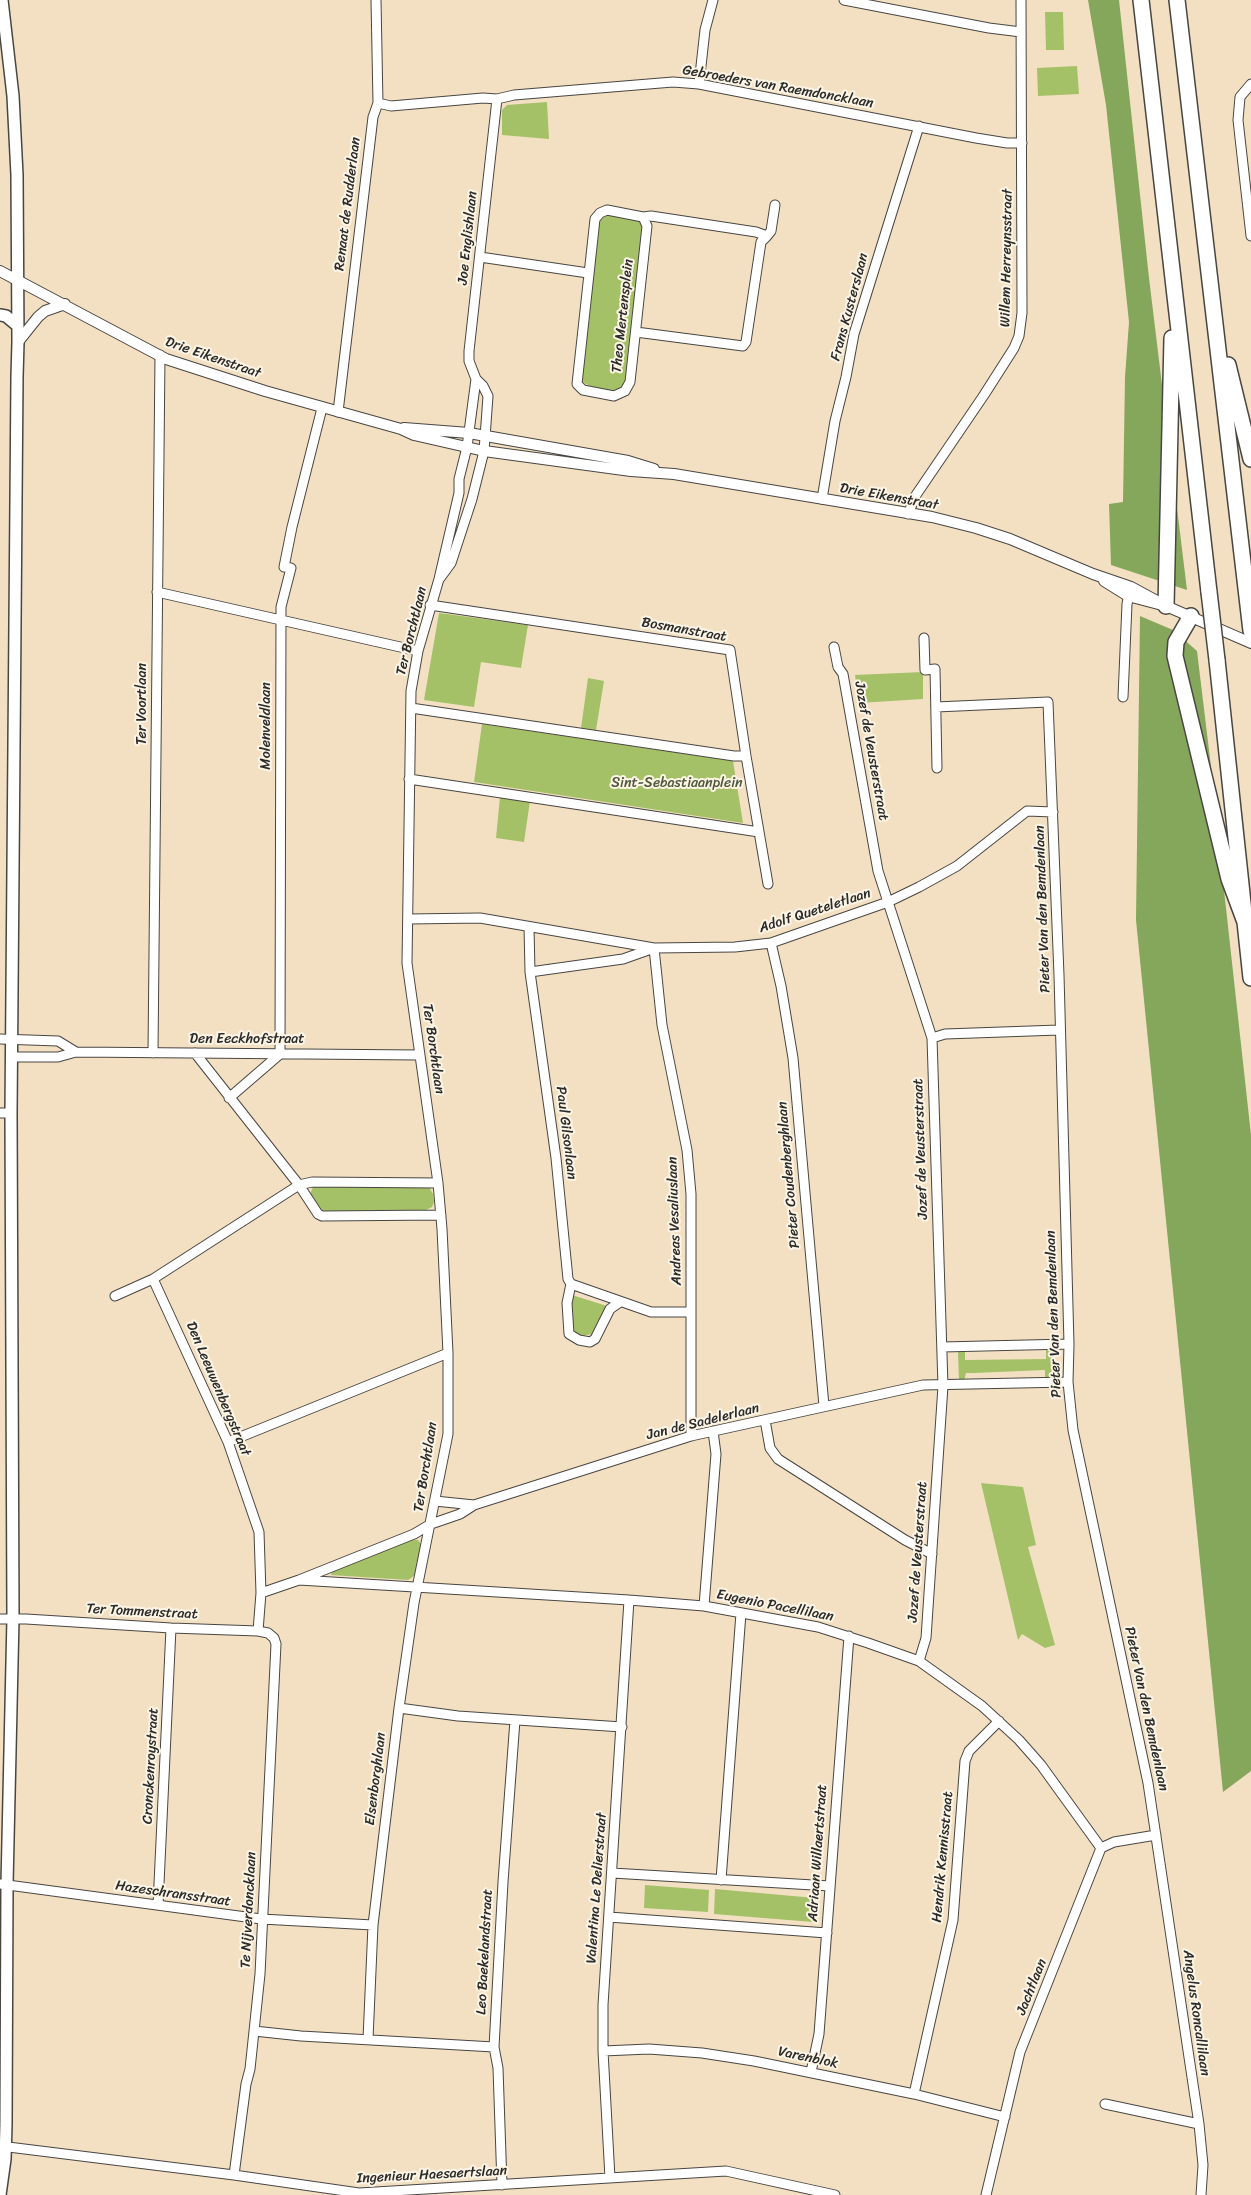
<!DOCTYPE html>
<style>
body{margin:0}
canvas{display:block;background:#f3e0c3}
</style>
<canvas width="1251" height="2195"></canvas>
<script>
const c = document.querySelector('canvas').getContext('2d');
c.lineJoin = 'round';
function fill(path, color) {
  c.fillStyle = color;
  c.fill(path, 'evenodd');
}
function shape(rows) {
  const path = new Path2D();
  for (const r of rows) {
    path.moveTo(r[0], r[1]);
    for (let i = 2; i < r.length; i += 2) path.lineTo(r[i], r[i + 1]);
  }
  return path;
}
function stroke(path, color, width, dash) {
  c.strokeStyle = color;
  c.lineWidth = width;
  c.lineCap = dash ? 'butt' : 'round';
  c.setLineDash(dash || []);
  c.stroke(path);
}
function drawText(font, color, halo, rows, align = 'center') {
  c.font = font + ' Sriracha,sans-serif';
  c.lineWidth = 4;
  c.setLineDash([]);
  c.textBaseline = 'middle';
  c.strokeStyle = halo;
  c.fillStyle = color;
  for (const [text, x, y, turn = 0] of rows) {
    c.save();
    c.translate(x, y);
    c.rotate((+turn || 0) * Math.PI / 180);
    c.textAlign = isNaN(turn) ? turn : align;
    if (halo) c.strokeText(text, 0, 0);
    c.fillText(text, 0, 0);
    c.restore();
  }
}
const green = shape([
 [1045,12,1063,12,1064,50,1046,50],
 [1077,66,1079,94,1038,96,1037,68],
 [547,102,549,139,502,135,502,110,507,105],
 [607,214,638,219,643,224,627,379,624,386,612,391,591,387,583,382,581,373,597,229,601,220],
 [439,613,528,625,521,668,481,662,474,707,424,700],
 [923,672,923,699,859,703,855,675],
 [588,678,604,681,596,730,581,728],
 [482,724,733,761,743,823,474,782],
 [500,797,530,801,524,842,496,838],
 [425,1186,429,1187,433,1194,434,1202,432,1207,424,1211,325,1211,322,1210,310,1194,313,1187],
 [572,1295,607,1306,593,1334,581,1336,571,1328],
 [1046,1350,1053,1350,1054,1378,1045,1378,1045,1370,974,1373,966,1373,964,1381,959,1381,958,1352,965,1351,965,1360,1046,1359],
 [981,1483,1023,1487,1036,1545,1028,1547,1055,1645,1045,1648,1022,1634,1018,1640],
 [411,1539,418,1540,421,1544,415,1575,411,1578,408,1580,331,1575,332,1572],
 [645,1885,709,1890,708,1912,644,1908],
 [715,1889,815,1898,813,1922,714,1914]
]);
const forest = shape([
 [1088,0,1119,0,1149,278,1187,590,1111,565,1109,504,1123,502,1125,377,1129,322,1106,105],
 [1140,616,1173,630,1197,651,1212,775,1211,835,1224,890,1251,1135,1251,1771,1223,1792,1136,920]
]);
const minor = shape([
 [844,0,989,28,1021,32],
 [699,84,705,30,713,0],
 [1251,84,1240,97,1238,120,1251,236],
 [378,103,391,106,483,98,497,99,514,95,673,82,699,84,976,138,1007,143,1022,143],
 [607,210,643,217,647,226,630,382,625,391,614,396,583,390,577,384,595,219,600,213,607,210],
 [767,236,771,231,775,205],
 [480,257,588,273],
 [636,332,743,346,746,342,761,242,767,236,756,232,651,216,643,217],
 [338,412,373,117,378,103,376,0],
 [822,499,835,421,846,377,854,334,919,126],
 [908,514,916,495,984,395,1014,348,1019,336,1022,313,1021,0],
 [440,578,451,563,472,499,484,451,488,396,483,386,476,379,469,361,469,351,497,99],
 [157,592,418,651],
 [430,605,730,650,746,756,768,884],
 [924,638,925,670,935,669,937,768],
 [834,647,838,667,843,674,878,871,932,1038,943,1386,926,1638,919,1661],
 [1123,697,1127,604,1130,590],
 [936,707,1048,702,1059,975,1069,1344,1068,1382,1073,1430,1148,1783,1199,2124,1203,2165,1201,2195],
 [411,708,734,756,746,756],
 [409,779,759,832],
 [409,919,480,918,654,948,735,947,771,943,888,902,919,887,957,866,1027,811,1053,812],
 [529,927,530,972,556,1158,568,1279,571,1284,567,1303,569,1334,579,1340,590,1342,595,1339,610,1309,620,1302],
 [771,943,781,986,793,1058,824,1406],
 [530,972,623,959,654,948,662,1025,687,1150,691,1194,691,1436],
 [932,1038,945,1034,1059,1030],
 [0,1039,58,1041,76,1052],
 [153,1053,160,355],
 [195,1053,299,1185,318,1214,322,1216,441,1215],
 [12,1057,58,1057,76,1052,419,1055],
 [229,1098,280,1054,281,607,291,568,284,567,292,527,322,408],
 [0,1113,11,1113],
 [153,1279,228,1442,259,1532,261,1593,258,1631],
 [571,1284,651,1312,691,1312],
 [115,1296,153,1279,299,1185,312,1182,438,1183],
 [942,1347,1069,1344],
 [765,1420,770,1448,778,1459,905,1540,932,1554],
 [228,1442,448,1353],
 [435,1501,474,1505],
 [299,1580,629,1600,704,1606,818,1627,868,1643,919,1661,982,1706,1019,1740,1041,1765,1101,1848],
 [261,1593,299,1580,414,1534,431,1524,460,1514,474,1505,691,1436,923,1385,1068,1382],
 [704,1606,716,1454,713,1431],
 [0,1619,26,1619,171,1628,258,1631,268,1633,274,1638,276,1644,260,1974,250,2069,246,2084,234,2175],
 [399,1708,458,1716,622,1727],
 [612,1873,830,1886],
 [721,1880,741,1613],
 [0,1884,261,1919,373,1925],
 [158,1905,171,1628],
 [609,1917,827,1933],
 [254,2031,301,2036,494,2047],
 [368,2039,373,1925,399,1708,414,1603,448,1434,448,1353,442,1229,438,1183,407,963,411,691,418,651,439,579,459,493,459,479,467,447,476,379],
 [603,2051,649,2049,702,2053,754,2061,914,2094,1005,2117],
 [811,2072,819,2034,849,1636],
 [914,2094,953,1920,965,1761,969,1751,999,1721],
 [1105,2104,1199,2124],
 [0,2146,234,2175,359,2193,726,2171,835,2195],
 [610,2178,603,2051,603,2005,629,1600],
 [502,2185,498,2068,494,2047,503,1882,515,1720],
 [986,2195,1020,2052,1101,1848,1114,1842,1156,1835]
]);
const tertiary = shape([
 [0,271,166,359,265,391,401,429,414,435,484,451,631,471,674,474,932,517,976,528,1010,539,1093,574,1131,587,1166,606],
 [18,342,38,317,45,311,65,304],
 [404,428,469,433,628,461,654,469],
 [1104,581,1128,596,1166,606,1251,643]
]);
const secondary = shape([
 [0,315,6,316,18,326],
 [0,2195,5,2159,6,2124,7,1884,13,1618,11,1113,17,377,18,342,17,175,13,96,2,0]
]);
const motorway = shape([
 [1141,0,1209,592],
 [1177,0,1251,631],
 [1228,365,1251,459],
 [1166,606,1172,338],
 [1191,616,1176,642,1175,656,1229,879,1245,922],
 [1217,660,1251,978]
]);
const motorwayBridge = shape([
 [1209,592,1217,660]
]);
const streetNames = [
 ["Gebroeders van Raemdoncklaan",778,87,10],
 ["Renaat de Rudderlaan",348,204,-83],
 ["Joe Englishlaan",468,238,-84],
 ["Willem Herreynsstraat",1007,258,-89],
 ["Frans Kusterslaan",850,307,-75],
 ["Theo Mertensplein",623,316,-84],
 ["Drie Eikenstraat",213,358,19],
 ["Drie Eikenstraat",889,497,10],
 ["Bosmanstraat",684,630,10],
 ["Ter Borchtlaan",412,631,-76],
 ["Ter Voortlaan",142,704,-90],
 ["Molenveldlaan",266,726,-90],
 ["Jozef de Veusterstraat",871,751,80],
 ["Pieter Van den Bemdenlaan",1043,909,-92],
 ["Adolf Queteletlaan",815,911,-18],
 ["Den Eeckhofstraat",247,1039],
 ["Ter Borchtlaan",433,1049,82],
 ["Paul Gilsonlaan",566,1133,83],
 ["Jozef de Veusterstraat",921,1149,-92],
 ["Pieter Coudenberghlaan",789,1175,-95],
 ["Andreas Vesaliuslaan",675,1221,-92],
 ["Pieter Van den Bemdenlaan",1054,1314,-92],
 ["Den Leeuwenbergstraat",218,1389,67],
 ["Jan de Sadelerlaan",703,1422,-14],
 ["Ter Borchtlaan",426,1467,-81],
 ["Jozef de Veusterstraat",918,1552,-86],
 ["Eugenio Pacellilaan",775,1606,11],
 ["Ter Tommenstraat",142,1612,3],
 ["Pieter Van den Bemdenlaan",1146,1709,78],
 ["Cronckenroystraat",151,1766,-87],
 ["Elsenborghlaan",376,1779,-83],
 ["Adriaan Willaertstraat",818,1853,-86],
 ["Hendrik Kennisstraat",943,1857,-85],
 ["Valentina Le Delierstraat",597,1888,-86],
 ["Hazeschransstraat",173,1894,8],
 ["Te Nijverdoncklaan",249,1910,-87],
 ["Leo Baekelandstraat",485,1952,-87],
 ["Jachtlaan",1032,1987,-68],
 ["Angelus Roncallilaan",1196,2013,82],
 ["Varenblok",808,2058,12],
 ["Ingenieur Haesaertslaan",432,2175,-3]
];
const parkNames = [
 ["Sint-Sebastiaanplein",677,783]
];
fill(green, '#a5c168');
fill(forest, '#84a75c');
stroke(minor, '#494642', 11);
stroke(tertiary, '#494642', 12);
stroke(secondary, '#494642', 14);
stroke(motorway, '#494642', 18);
stroke(minor, '#fff', 9);
stroke(tertiary, '#fff', 10);
stroke(secondary, '#fff', 11);
stroke(motorway, '#fff', 15);
stroke(motorwayBridge, '#494642', 18, []);
stroke(motorwayBridge, '#fff', 15);
drawText('14px', '#2b2b2b', '#fcf5e5', streetNames);
drawText('14px', '#50583d', '#fcf5e5', parkNames);
</script>
